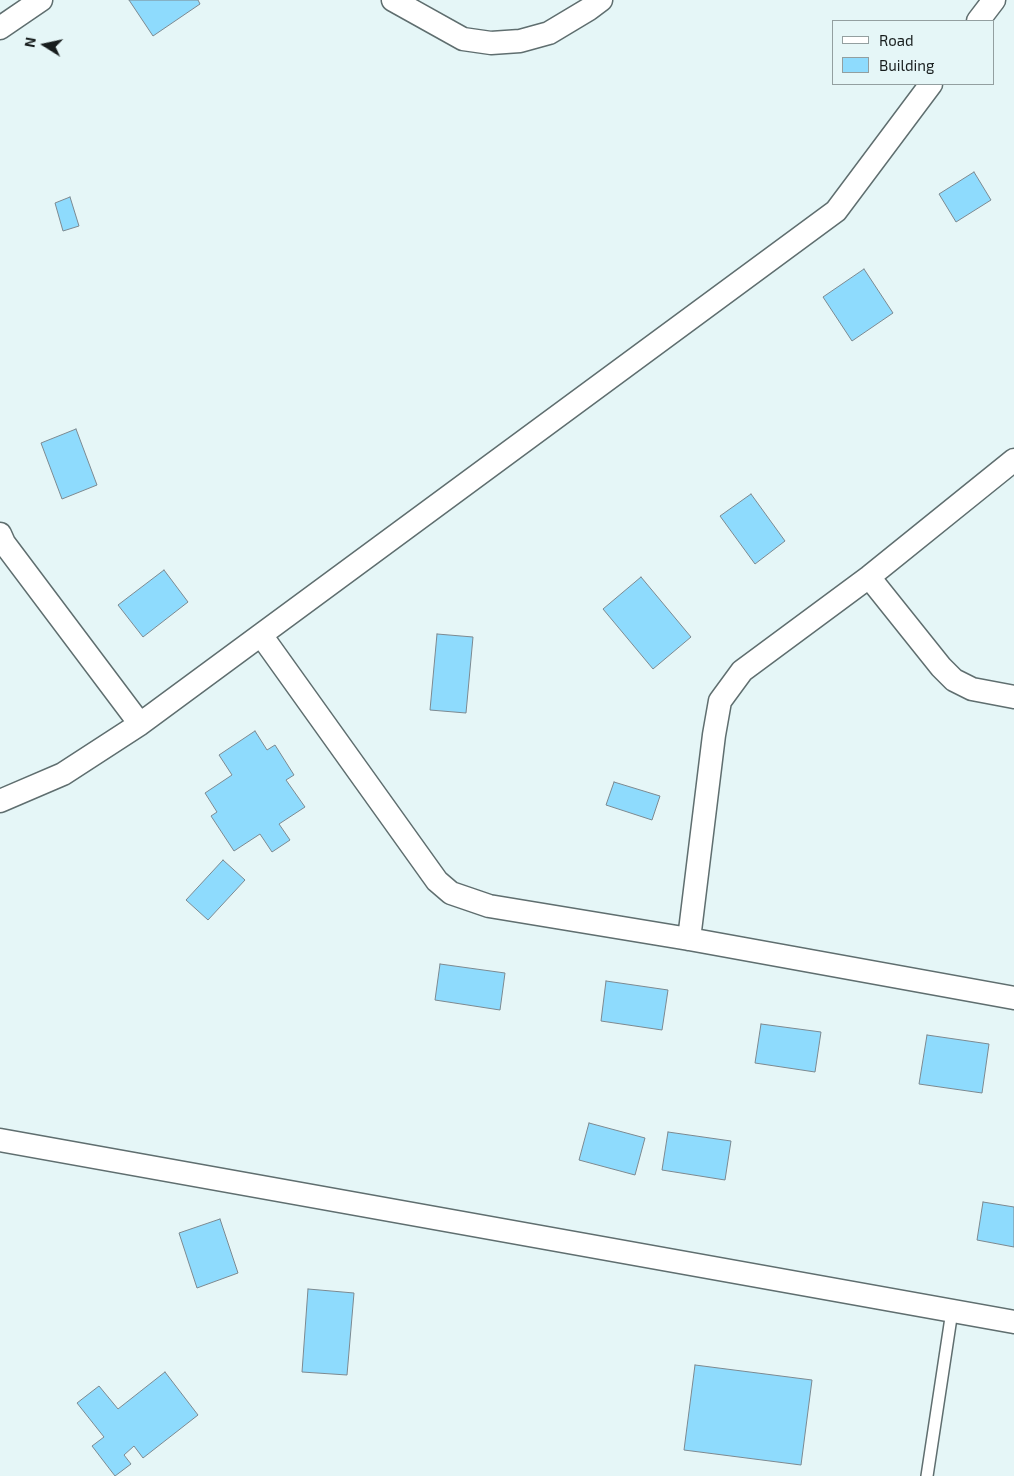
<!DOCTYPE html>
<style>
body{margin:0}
#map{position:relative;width:1014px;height:1476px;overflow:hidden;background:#e5f6f7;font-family:"Exo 2",sans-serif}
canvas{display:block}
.legend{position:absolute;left:832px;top:20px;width:162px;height:65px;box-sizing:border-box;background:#e5f6f7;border:1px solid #939fa0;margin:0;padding:6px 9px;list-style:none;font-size:15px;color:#171d1d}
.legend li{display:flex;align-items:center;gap:10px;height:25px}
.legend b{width:25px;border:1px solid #939fa0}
.north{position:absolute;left:20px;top:20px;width:50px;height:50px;-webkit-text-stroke:4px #e5f6f7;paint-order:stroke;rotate:280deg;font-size:14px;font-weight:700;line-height:20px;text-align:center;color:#171d1d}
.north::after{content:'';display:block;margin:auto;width:18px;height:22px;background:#171d1d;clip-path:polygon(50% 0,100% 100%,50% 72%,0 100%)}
</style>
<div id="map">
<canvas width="1014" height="1476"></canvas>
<ul class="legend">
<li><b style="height:6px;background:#fff"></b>Road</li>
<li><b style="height:14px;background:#8edbfd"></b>Building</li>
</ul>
<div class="north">N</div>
</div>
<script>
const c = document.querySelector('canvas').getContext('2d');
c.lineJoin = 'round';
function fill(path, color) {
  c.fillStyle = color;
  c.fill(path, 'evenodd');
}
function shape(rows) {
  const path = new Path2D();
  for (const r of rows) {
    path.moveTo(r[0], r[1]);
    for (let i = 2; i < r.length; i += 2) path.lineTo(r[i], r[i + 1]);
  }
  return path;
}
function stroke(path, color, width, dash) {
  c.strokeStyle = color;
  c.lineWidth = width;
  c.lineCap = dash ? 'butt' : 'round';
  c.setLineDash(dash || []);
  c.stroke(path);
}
const building = shape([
 [129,0,198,0,200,4,153,36,129,0],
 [974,172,991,200,956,222,939,194,974,172],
 [70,197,79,226,63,231,55,203,70,197],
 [864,269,893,313,852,341,823,297,864,269],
 [76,429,97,485,62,499,41,443,76,429],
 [751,494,785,541,755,564,720,516,751,494],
 [164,570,188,602,143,637,118,605,164,570],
 [641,577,691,637,653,669,603,609,641,577],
 [437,634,473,637,466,713,430,710,437,634],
 [255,731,267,750,275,745,294,775,286,780,305,807,279,824,290,840,272,852,260,834,234,851,211,816,217,812,205,793,232,775,219,755,255,731],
 [614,782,660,796,652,820,606,805,614,782],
 [223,860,245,880,208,920,186,900,223,860],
 [440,964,505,973,500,1010,435,1000,440,964],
 [606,981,668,990,662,1030,601,1021,606,981],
 [761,1024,821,1032,815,1072,755,1063,761,1024],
 [927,1035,989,1044,982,1093,919,1084,927,1035],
 [589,1123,645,1138,635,1175,579,1160,589,1123],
 [668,1132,731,1141,725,1180,662,1170,668,1132],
 [983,1202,1014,1207,1014,1247,977,1240,983,1202],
 [220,1219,238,1273,197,1288,179,1233,220,1219],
 [308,1289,354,1293,347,1375,302,1372,308,1289],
 [695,1365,812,1380,801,1465,684,1450,695,1365],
 [165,1372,198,1415,143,1458,134,1446,124,1455,131,1464,115,1476,92,1446,104,1437,77,1403,99,1386,118,1409,165,1372]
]);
const service = shape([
 [927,1476,952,1311]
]);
const minor = shape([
 [393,0,463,39,491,43,520,41,549,33,589,9,601,0],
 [978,21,994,0],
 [0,28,41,0],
 [0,534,4,543,140,724],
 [869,577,941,667,954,680,972,689,1014,697],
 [261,635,437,881,451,893,489,906,689,939,1014,998],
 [0,801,63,774,140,724,836,211,931,84],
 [689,939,714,735,720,701,742,671,869,577,1014,460],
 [0,1140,1014,1322]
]);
fill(building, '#8edbfd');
stroke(building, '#7c8990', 1);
stroke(service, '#5f6e6f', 14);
stroke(minor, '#5f6e6f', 25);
stroke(service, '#fff', 11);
stroke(minor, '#fff', 22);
</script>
